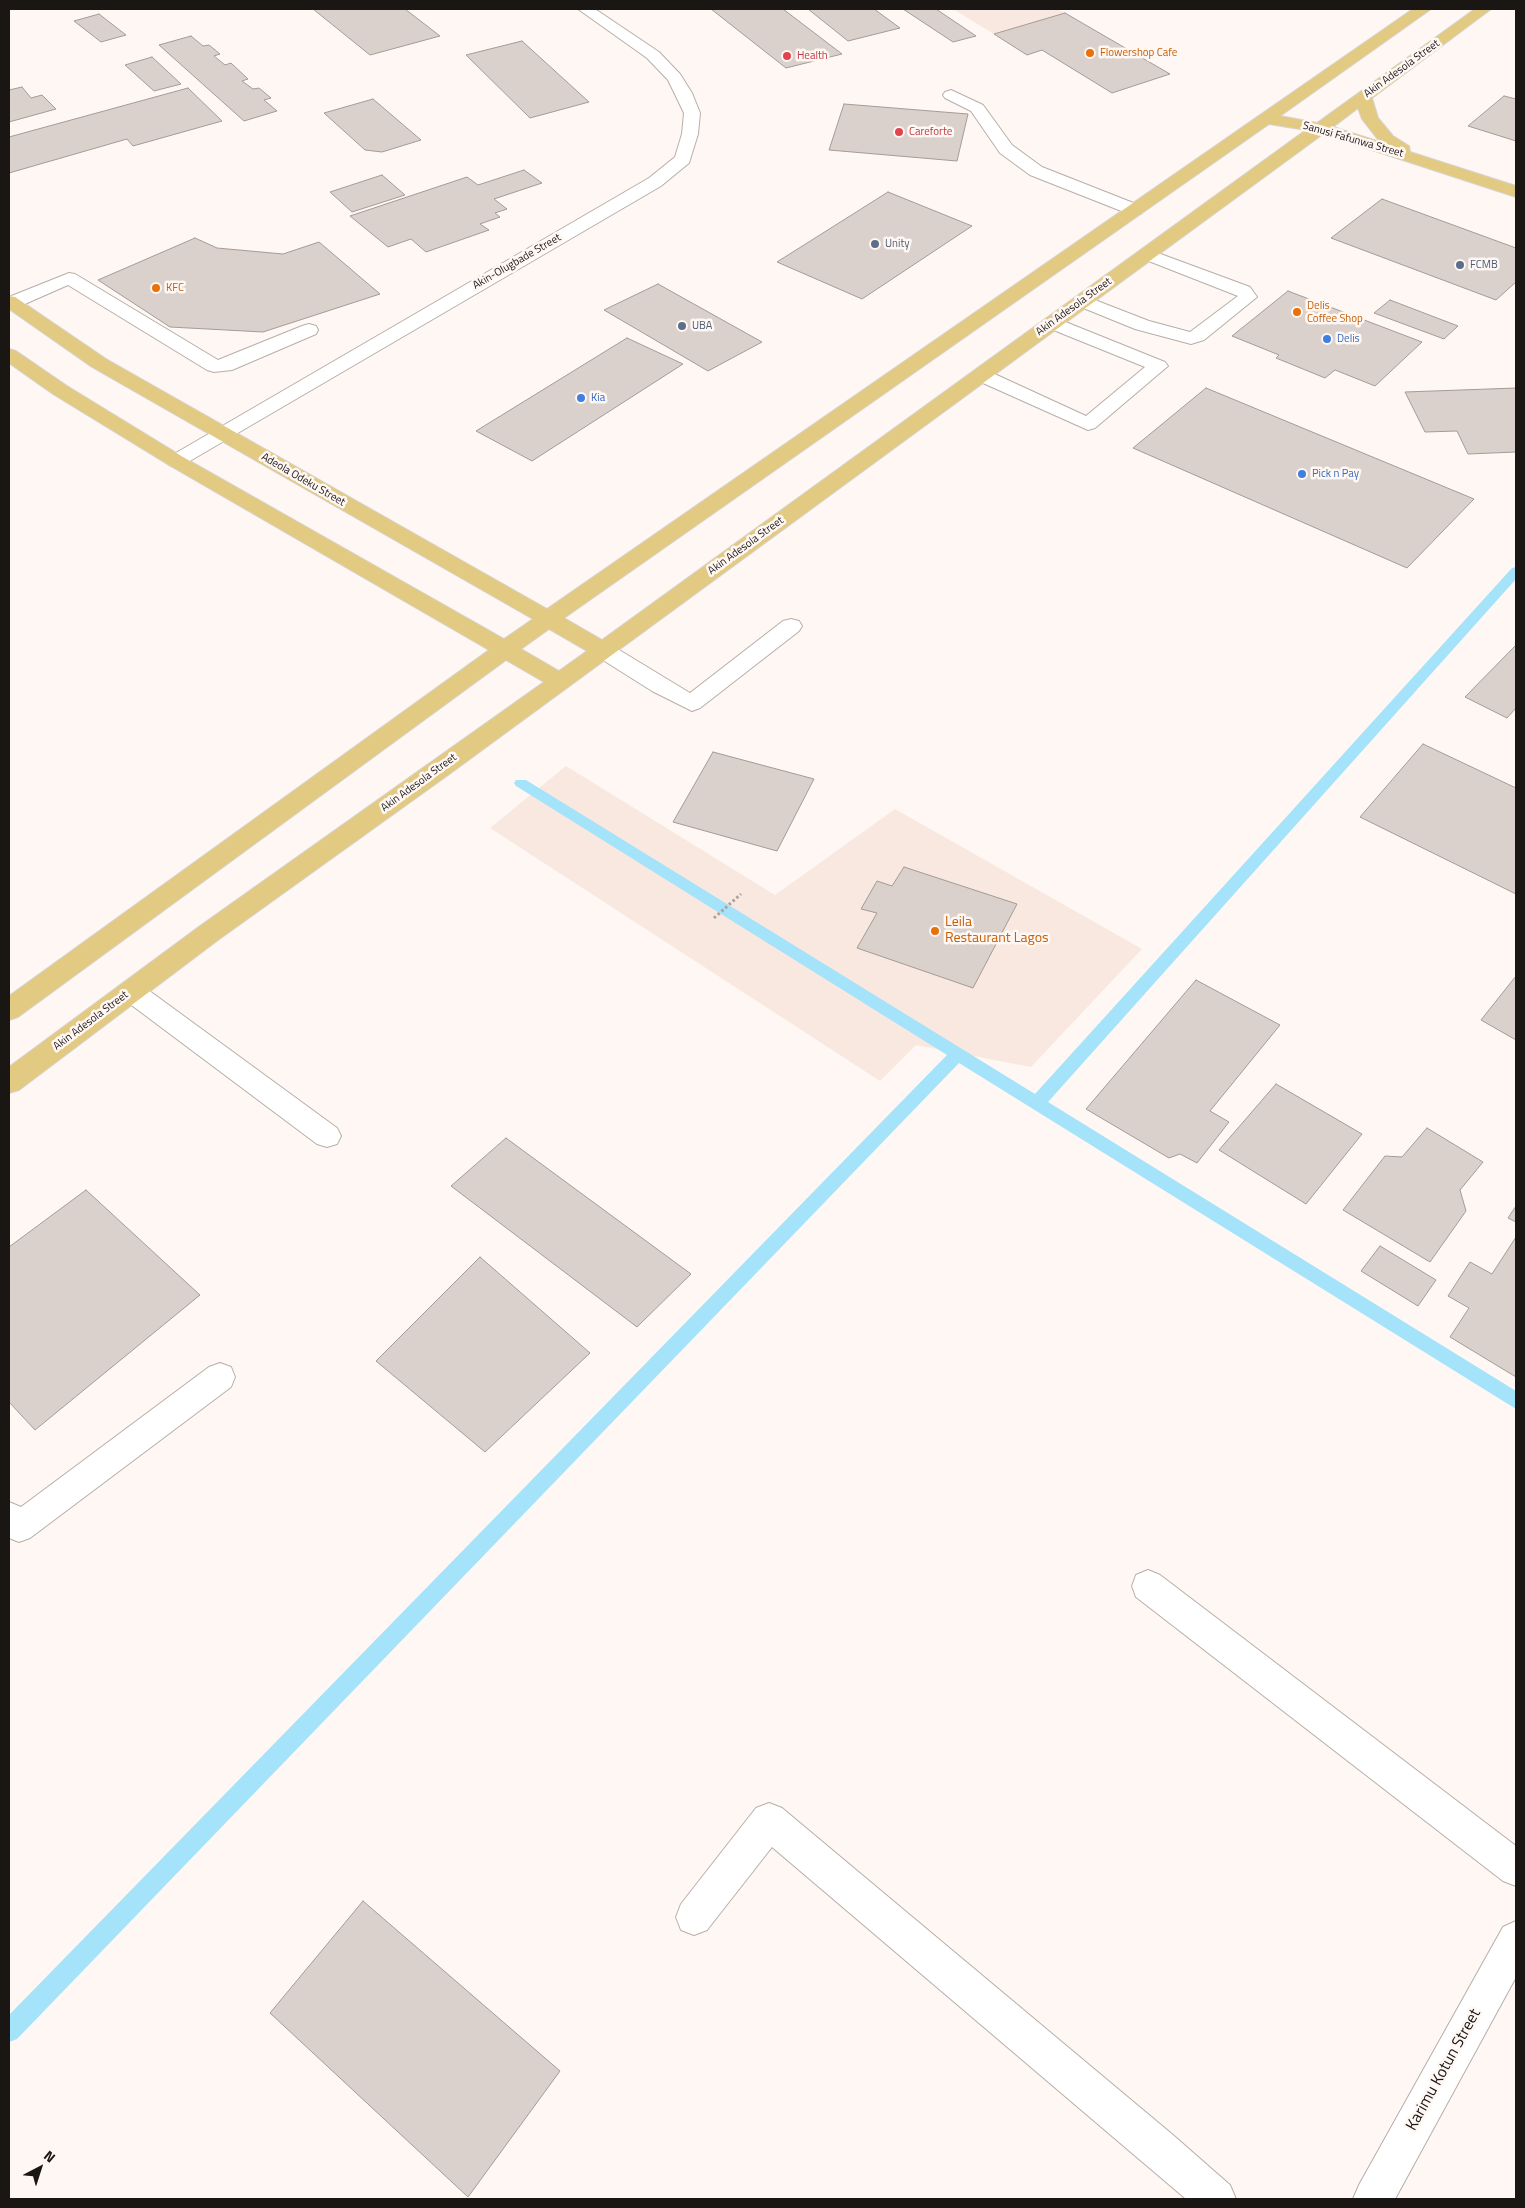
<!DOCTYPE html>
<style>
body{margin:0}
#map{position:relative;width:1525px;height:2208px;overflow:hidden;background:#fff7f3;font-family:"Titillium Web",sans-serif}
canvas{display:block}
.frame{position:absolute;inset:0;border:10px solid #191614;pointer-events:none}
.north{position:absolute;left:15px;top:2143px;width:50px;height:50px;-webkit-text-stroke:4px #fff7f3;paint-order:stroke;rotate:40deg;font-size:14px;font-weight:700;line-height:20px;text-align:center;color:#191614}
.north::after{content:'';display:block;margin:auto;width:18px;height:22px;background:#191614;clip-path:polygon(50% 0,100% 100%,50% 72%,0 100%)}
</style>
<div id="map">
<canvas width="1525" height="2208"></canvas>
<div class="frame"></div>
<div class="north">N</div>
</div>
<script>
const c = document.querySelector('canvas').getContext('2d');
c.lineJoin = 'round';
function fill(path, color) {
  c.fillStyle = color;
  c.fill(path, 'evenodd');
}
function shape(rows) {
  const path = new Path2D();
  for (const r of rows) {
    path.moveTo(r[0], r[1]);
    for (let i = 2; i < r.length; i += 2) path.lineTo(r[i], r[i + 1]);
  }
  return path;
}
function stroke(path, color, width, dash) {
  c.strokeStyle = color;
  c.lineWidth = width;
  c.lineCap = dash ? 'butt' : 'round';
  c.setLineDash(dash || []);
  c.stroke(path);
}
function drawText(font, color, halo, rows, align = 'center') {
  c.font = font + ' "Titillium Web",sans-serif';
  c.lineWidth = 5;
  c.setLineDash([]);
  c.textBaseline = 'middle';
  c.strokeStyle = halo;
  c.fillStyle = color;
  for (const [text, x, y, turn = 0] of rows) {
    c.save();
    c.translate(x, y);
    c.rotate((+turn || 0) * Math.PI / 180);
    c.textAlign = isNaN(turn) ? turn : align;
    if (halo) c.strokeText(text, 0, 0);
    c.fillText(text, 0, 0);
    c.restore();
  }
}
const built = shape([
 [953,9,1057,9,1065,13,994,34],
 [566,766,775,895,895,809,1142,949,1031,1067,916,1045,880,1081,490,828]
]);
const stream = shape([
 [1516,567,1516,579,1048,1102,1516,1391,1516,1409,959,1063,17,2039,9,2042,9,2015,947,1055,516,786,514,783,516,780,526,780,1035,1094,1512,568,1516,567]
]);
const building = shape([
 [313,9,405,9,440,36,370,55,313,9],
 [711,9,783,9,842,54,786,68,711,9],
 [808,9,874,9,900,28,848,41,808,9],
 [903,9,936,9,976,36,953,42,903,9],
 [1065,13,1170,74,1112,93,1042,50,1027,55,994,34,1065,13],
 [99,14,126,35,101,42,74,21,99,14],
 [191,36,203,46,209,45,220,54,214,56,225,65,231,63,248,79,242,81,253,89,259,88,271,98,264,100,277,111,244,121,159,45,191,36],
 [522,41,589,102,530,118,466,55,522,41],
 [152,57,181,84,154,91,125,65,152,57],
 [22,87,31,98,42,95,56,109,9,122,9,90,22,87],
 [188,88,222,121,133,146,127,139,9,173,9,137,188,88],
 [1504,96,1516,99,1516,141,1468,126,1504,96],
 [373,99,421,140,382,152,365,150,324,113,373,99],
 [844,104,968,114,957,161,829,150,844,104],
 [524,170,542,183,494,199,507,209,495,213,500,217,480,224,489,230,426,252,411,239,388,247,350,216,467,177,478,185,524,170],
 [382,175,405,195,352,212,330,192,382,175],
 [888,192,972,226,862,299,777,262,888,192],
 [1382,199,1516,248,1516,282,1496,300,1331,238,1382,199],
 [195,238,217,248,283,254,319,242,380,294,263,332,170,327,98,280,195,238],
 [658,284,762,342,708,371,604,310,658,284],
 [1288,291,1422,342,1375,386,1335,370,1325,378,1276,358,1279,355,1232,336,1288,291],
 [1390,300,1458,326,1444,339,1374,313,1390,300],
 [627,338,683,364,532,461,476,431,627,338],
 [1206,388,1474,499,1407,568,1133,448,1206,388],
 [1516,388,1516,452,1468,454,1457,431,1425,432,1405,392,1516,388],
 [1516,645,1516,708,1507,718,1465,697,1516,645],
 [1423,744,1516,788,1516,894,1360,817,1423,744],
 [713,752,814,779,777,851,673,822,713,752],
 [904,867,1017,904,973,988,857,948,877,913,861,909,877,881,892,886,904,867],
 [1516,976,1516,1040,1481,1020,1516,976],
 [1196,980,1280,1025,1210,1111,1229,1122,1197,1163,1180,1154,1169,1158,1086,1109,1196,980],
 [1276,1084,1362,1134,1306,1204,1219,1150,1276,1084],
 [1427,1128,1483,1162,1460,1190,1466,1211,1430,1262,1343,1210,1385,1156,1402,1157,1427,1128],
 [506,1138,691,1274,637,1327,451,1186,506,1138],
 [86,1190,200,1295,35,1430,9,1402,9,1247,86,1190],
 [1516,1206,1516,1222,1508,1218,1516,1206],
 [1516,1237,1516,1377,1450,1337,1469,1308,1448,1296,1470,1262,1492,1274,1516,1237],
 [1380,1246,1436,1280,1418,1306,1361,1271,1380,1246],
 [480,1257,590,1353,485,1452,376,1361,480,1257],
 [363,1901,560,2071,468,2197,270,2013,363,1901]
]);
const path = shape([
 [714,918,741,894]
]);
const minor = shape([
 [578,9,595,9,659,52,680,74,692,93,700,113,698,134,689,163,661,186,183,465,176,467,169,465,166,461,169,457,649,178,675,157,682,134,684,113,668,80,647,58,578,9],
 [951,90,983,105,1012,145,1042,167,1141,206,1144,210,1141,214,1129,214,1030,175,1000,153,971,111,945,98,943,95,945,92,951,90],
 [1147,249,1250,287,1257,297,1204,340,1191,344,1135,329,1076,305,1073,301,1076,297,1082,295,1149,321,1190,332,1238,296,1141,258,1138,254,1141,250,1147,249],
 [69,273,75,274,218,360,302,326,309,324,316,326,318,330,316,334,232,370,214,372,207,370,68,285,18,307,9,308,9,297,69,273],
 [1053,317,1165,362,1168,366,1095,428,1088,430,974,379,971,375,974,371,988,371,1086,416,1145,367,1046,327,1044,323,1046,319,1053,317],
 [791,619,799,621,802,626,799,631,700,708,692,711,652,691,595,655,592,650,595,645,603,643,611,645,690,693,783,621,791,619],
 [131,981,140,984,337,1128,341,1136,337,1144,327,1147,317,1144,122,998,118,991,122,984,131,981],
 [220,1363,231,1367,235,1377,231,1387,30,1538,19,1542,9,1538,9,1502,21,1507,209,1367,220,1363],
 [1148,1570,1160,1575,1516,1846,1516,1886,1503,1881,1136,1597,1132,1586,1136,1575,1148,1570],
 [769,1803,782,1808,1173,2135,1230,2185,1236,2199,1186,2199,772,1847,707,1930,694,1935,681,1930,676,1917,681,1904,756,1808,769,1803],
 [1516,1921,1516,1977,1395,2199,1353,2199,1359,2185,1503,1927,1516,1921]
]);
const major = shape([
 [1413,9,1431,9,1280,116,1317,123,1475,9,1491,9,1372,98,1378,118,1393,136,1409,146,1410,152,1516,186,1516,197,1323,134,448,775,218,940,19,1090,9,1093,9,1067,200,926,544,682,506,660,18,1017,9,1020,9,996,489,650,169,465,53,394,9,363,9,349,16,351,67,386,183,457,504,639,533,619,92,367,9,309,9,296,15,297,106,359,547,609,1413,9],
 [1358,108,1362,119,1380,142,1333,127,1358,108],
 [1269,124,1306,130,602,640,564,618,1269,124],
 [549,629,587,651,559,671,521,649,549,629]
]);
const markers = [
 [1090,53,5,"#e8710a"],
 [787,56,5,"#e0444e"],
 [899,132,5,"#e0444e"],
 [875,244,5,"#5c6f8a"],
 [1460,265,5,"#5c6f8a"],
 [156,288,5,"#e8710a"],
 [1297,312,5,"#e8710a"],
 [682,326,5,"#5c6f8a"],
 [1327,339,5,"#3f7fe0"],
 [581,398,5,"#3f7fe0"],
 [1302,474,5,"#3f7fe0"],
 [935,931,5,"#e8710a"]
];
const farFoodnames = [
 ["Flowershop Cafe",1100,53],
 ["KFC",166,288],
 ["Delis",1307,306],
 ["Coffee Shop",1307,319]
];
const farHealthnames = [
 ["Health",797,56],
 ["Careforte",909,132]
];
const farStreetnames = [
 ["Akin Adesola Street",1402,69,-36],
 ["Sanusi Fafunwa Street",1353,140,16],
 ["Akin-Olugbade Street",517,262,-30],
 ["Akin Adesola Street",1074,307,-36],
 ["Adeola Odeku Street",303,480,30],
 ["Akin Adesola Street",746,546,-36],
 ["Akin Adesola Street",419,783,-36],
 ["Akin Adesola Street",91,1021,-37]
];
const farServicenames = [
 ["Unity",885,244],
 ["FCMB",1470,265],
 ["UBA",692,326]
];
const farShopnames = [
 ["Delis",1337,339],
 ["Kia",591,398],
 ["Pick n Pay",1312,474]
];
const foodNames = [
 ["Leila",945,923],
 ["Restaurant Lagos",945,939]
];
const nearStreetnames = [
 ["Karimu Kotun Street",1444,2070,-61]
];
fill(built, '#f9e8df');
fill(stream, '#a4e3fa');
fill(building, '#dad1cc');
stroke(building, '#a49b96', 1);
stroke(minor, '#b7aea9', 2);
stroke(major, '#d6d5d5', 2);
stroke(path, '#a8a29f', 3, [2.5, 2.5]);
fill(minor, '#fff');
fill(major, '#e3ca82');
for (const [x, y, r, color] of markers) {
  const dot = new Path2D();
  dot.arc(x, y, r, 0, 2 * Math.PI);
  c.fillStyle = color;
  c.fill(dot);
  stroke(dot, '#fff7f3', 2);
}
drawText('11px', '#c56008', '#fff7f3', farFoodnames, 'left');
drawText('11px', '#be3a42', '#fff7f3', farHealthnames, 'left');
drawText('11px', '#191614', '#fff7f3', farStreetnames);
drawText('11px', '#4e5e75', '#fff7f3', farServicenames, 'left');
drawText('11px', '#366cbe', '#fff7f3', farShopnames, 'left');
drawText('14px', '#c56008', '#fff7f3', foodNames, 'left');
drawText('16px', '#191614', '#fff7f3', nearStreetnames);
</script>
